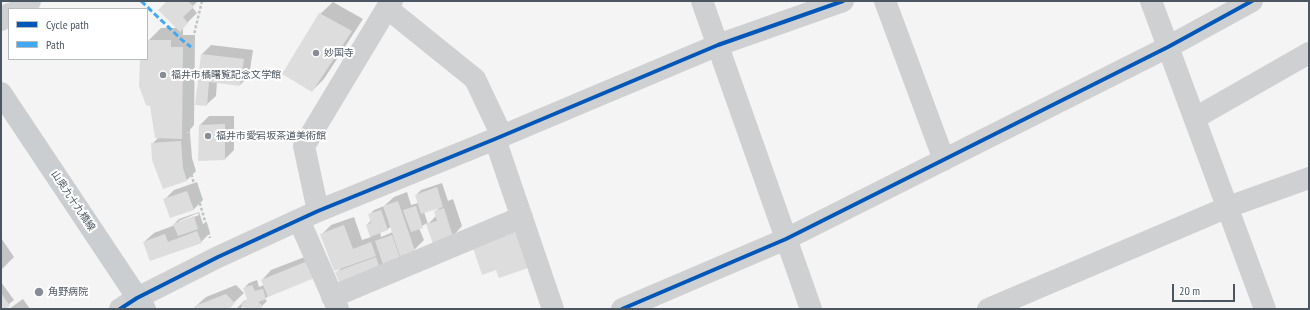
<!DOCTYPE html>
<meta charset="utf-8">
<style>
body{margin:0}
#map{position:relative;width:1310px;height:310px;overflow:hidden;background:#f4f4f4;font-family:"PT Sans Narrow",sans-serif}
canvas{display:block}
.frame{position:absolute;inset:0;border:2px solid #4a5661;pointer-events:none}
.legend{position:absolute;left:8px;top:8px;width:140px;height:52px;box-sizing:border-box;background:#fff;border:1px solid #b7bbc0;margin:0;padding:5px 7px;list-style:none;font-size:12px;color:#4a5661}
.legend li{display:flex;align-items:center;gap:8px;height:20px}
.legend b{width:20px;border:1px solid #b7bbc0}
.scale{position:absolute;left:1172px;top:284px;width:63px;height:18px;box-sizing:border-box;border:2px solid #4a5661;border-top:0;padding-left:5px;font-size:12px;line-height:14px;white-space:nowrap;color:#4a5661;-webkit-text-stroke:3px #fff;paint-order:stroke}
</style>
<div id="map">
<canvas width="1310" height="310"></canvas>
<div class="frame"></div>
<ul class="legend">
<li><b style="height:5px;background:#0057b8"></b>Cycle path</li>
<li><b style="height:5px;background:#3fa9f5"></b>Path</li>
</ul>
<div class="scale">20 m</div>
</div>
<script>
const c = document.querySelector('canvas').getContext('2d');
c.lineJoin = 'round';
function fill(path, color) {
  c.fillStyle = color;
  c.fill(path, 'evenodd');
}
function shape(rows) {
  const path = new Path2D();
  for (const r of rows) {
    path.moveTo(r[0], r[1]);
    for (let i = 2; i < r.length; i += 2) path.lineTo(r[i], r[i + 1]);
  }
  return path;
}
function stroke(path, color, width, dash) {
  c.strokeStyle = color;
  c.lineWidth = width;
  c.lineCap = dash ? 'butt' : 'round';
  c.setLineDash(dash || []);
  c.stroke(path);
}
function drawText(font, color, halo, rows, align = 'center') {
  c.font = font + ' "PT Sans Narrow","Noto Sans JP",sans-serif';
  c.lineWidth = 4;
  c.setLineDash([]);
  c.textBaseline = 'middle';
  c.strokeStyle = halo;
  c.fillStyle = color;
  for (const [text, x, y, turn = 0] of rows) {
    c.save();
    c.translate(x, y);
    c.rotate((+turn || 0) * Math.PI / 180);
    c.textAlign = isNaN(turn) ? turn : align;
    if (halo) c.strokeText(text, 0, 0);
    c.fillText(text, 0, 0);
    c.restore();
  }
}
const shadow = shape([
 [168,1,198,1,192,7,197,13,183,27,183,35,195,35,194,125,187,133,190,133,192,158,196,171,187,180,152,144,159,137,147,59,148,41,161,28,178,28],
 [333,2,363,19,324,79,312,91,320,14],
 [211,45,253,50,249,76,240,85,217,82,216,96,206,105,196,104,202,54],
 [209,116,234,116,234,150,225,159,200,125],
 [197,182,203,200,193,210,165,199,174,190],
 [442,183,448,201,453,199,462,226,453,236,433,242,427,223,419,228,424,240,414,250,404,253,405,255,380,268,337,272,342,267,322,234,331,225,354,217,362,240,371,237,367,225,371,220,369,215,374,210,384,206,394,197,407,192,411,205,418,203,416,195,421,190],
 [440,207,435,212,436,216,428,224,424,212],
 [391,226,393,232,381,237,380,232,388,229],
 [199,212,203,224,207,223,210,233,201,242,144,242,154,233,175,225,174,224,179,219],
 [198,213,199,215,179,223,179,221],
 [1,238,14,257,1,270],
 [320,251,265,299,267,301,260,308,262,309,247,309,243,306,240,309,236,309,245,300,246,301,248,299,244,288,249,283,257,280,259,287,264,285,262,280,271,270],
 [1,282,14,300,3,309,1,309],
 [236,285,244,293,227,309,195,309,196,306,206,297],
 [23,299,30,309,9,309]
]);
const building = shape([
 [167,1,188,1,194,7,183,17,188,23,180,32,158,10],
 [319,13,352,31,312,92,282,74],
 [147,40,171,40,171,47,183,47,182,139,155,138,150,106,146,105,139,86,140,59,147,59],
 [201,54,244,59,240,86,209,82,207,106,195,105],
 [225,124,225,160,198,161,199,125],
 [181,141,183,168,187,181,163,189,152,160,151,143],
 [437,187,443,207,421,214,415,195],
 [187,191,194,210,170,218,163,199],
 [398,201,415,251,400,256,383,206],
 [416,206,423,228,411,232,403,210],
 [444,208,453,237,433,244,426,224,437,221,434,211],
 [381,210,388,230,370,237,366,225,371,223,368,214],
 [194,216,198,229,178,236,173,224],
 [344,225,353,249,371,242,376,256,334,271,320,234],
 [517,229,531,267,499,278,496,270,482,275,472,245],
 [197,231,202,243,150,261,143,242,165,234,168,242],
 [392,235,401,261,384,267,375,241],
 [376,257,380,269,340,284,335,272],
 [310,260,317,277,268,297,261,280],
 [252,285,255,291,263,289,266,299,258,302,263,306,260,309,246,309,241,305,247,299,243,288],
 [1,293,10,306,5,309,1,309],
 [226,294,235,303,229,309,194,309,195,306]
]);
const path = shape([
 [202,1,191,47,188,163,210,238]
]);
const minor = shape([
 [702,1,811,309],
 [885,1,944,160],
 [1151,1,1265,309],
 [387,8,475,79,502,136],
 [18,9,30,1],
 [1,20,9,14],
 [1195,118,1309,53],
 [495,139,553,309],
 [318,211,304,146,387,8,392,1],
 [299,220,338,309],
 [332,297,522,217],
 [120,309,137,298,218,257,318,211,495,139,718,45,843,1],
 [622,309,786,239,1168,47,1252,1],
 [988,309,1228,207,1309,178]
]);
const major = shape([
 [1,93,145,309]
]);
const quiet = shape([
 [141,1,182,40,191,47]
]);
const cycleway = shape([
 [120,309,137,298,218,257,318,211,495,139,718,45,843,1],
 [622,309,786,239,1168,47,1252,1]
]);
const markers = [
 [316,53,4,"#868d94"],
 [163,75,4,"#868d94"],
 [208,136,4,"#868d94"],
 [39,292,5,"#868d94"]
];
const poiNames = [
 ["妙国寺",324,53],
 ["福井市橘曙覧記念文学館",171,75],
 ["福井市愛宕坂茶道美術館",216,136],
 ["角野病院",48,292]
];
const streetNames = [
 ["山奥九十九橋線",73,201,56]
];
fill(shadow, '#0003');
fill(building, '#ddddde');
stroke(path, '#bcc7c4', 2.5, [3, 2]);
stroke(minor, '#ced0d2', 22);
stroke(major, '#caced1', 22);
stroke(quiet, '#3fa9f5', 3, [6, 3]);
stroke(cycleway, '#0057b8', 4);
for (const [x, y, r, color] of markers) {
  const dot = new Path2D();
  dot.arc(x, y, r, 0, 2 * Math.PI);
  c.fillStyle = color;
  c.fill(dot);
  stroke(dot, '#fff', 1.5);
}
drawText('10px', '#4a5661', '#fff', poiNames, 'left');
drawText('10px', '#4a5661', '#fff', streetNames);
</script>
